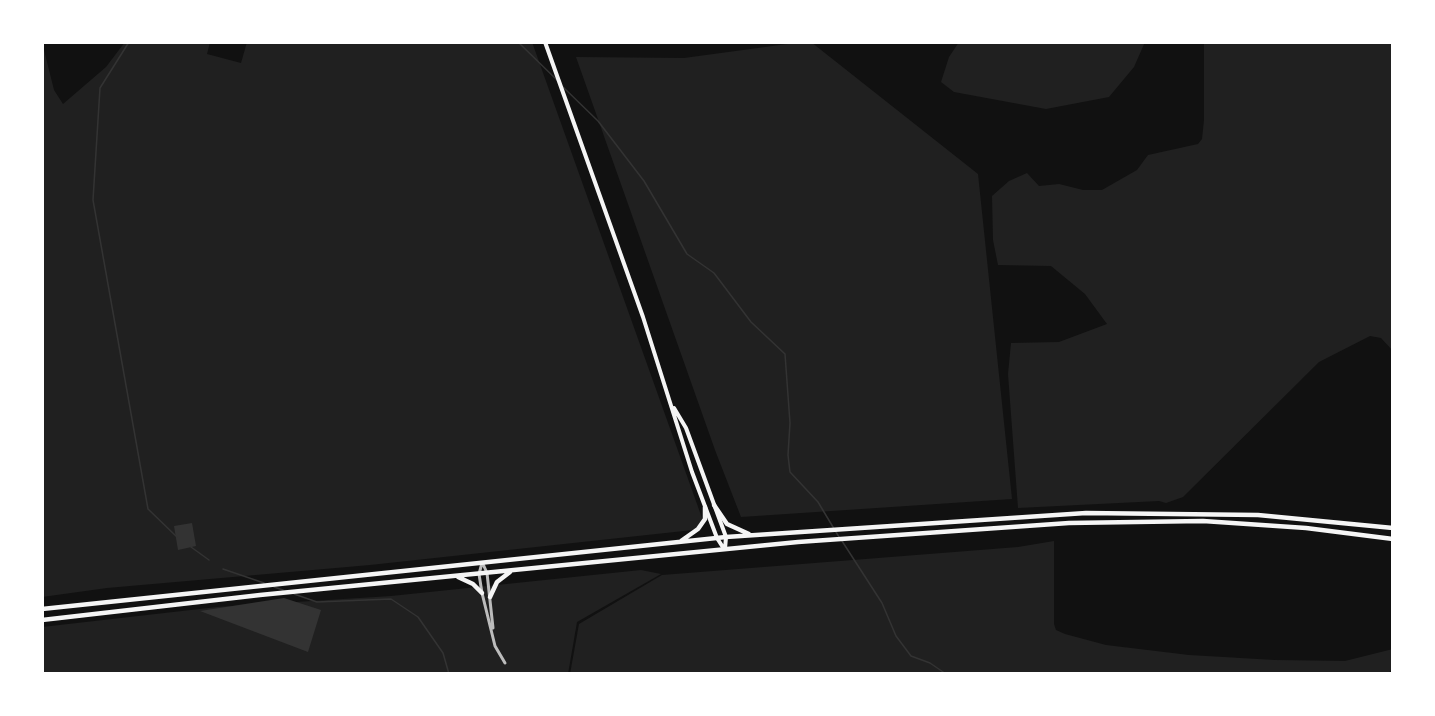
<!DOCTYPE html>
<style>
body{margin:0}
#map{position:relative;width:1435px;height:716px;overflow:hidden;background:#111;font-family:Signika,sans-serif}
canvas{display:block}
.frame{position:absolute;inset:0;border:44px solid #fff;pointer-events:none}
</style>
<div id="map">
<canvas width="1435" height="716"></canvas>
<div class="frame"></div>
</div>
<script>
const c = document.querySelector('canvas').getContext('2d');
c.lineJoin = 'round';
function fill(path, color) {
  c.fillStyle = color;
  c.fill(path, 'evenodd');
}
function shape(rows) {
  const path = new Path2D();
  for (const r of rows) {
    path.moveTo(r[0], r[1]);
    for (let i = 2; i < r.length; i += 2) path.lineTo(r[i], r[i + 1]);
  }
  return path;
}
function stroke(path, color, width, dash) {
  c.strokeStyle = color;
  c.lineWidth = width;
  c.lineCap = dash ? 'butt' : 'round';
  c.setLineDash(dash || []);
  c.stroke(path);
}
const green = shape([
 [42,42,54,90,63,104,106,67,125,42,210,42,207,54,241,63,247,42,532,42,702,518,701,526,693,530,370,565,107,588,42,597],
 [802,42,811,42,978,174,1012,499,741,517,715,450,576,57,684,58],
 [959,42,1145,42,1134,67,1109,97,1046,109,954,92,941,82,949,57],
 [1204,42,1393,42,1393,351,1381,338,1370,336,1319,362,1183,497,1166,503,1159,501,1018,508,1008,374,1011,343,1059,342,1107,324,1085,294,1051,266,998,265,993,240,992,196,1009,181,1027,173,1039,186,1059,184,1083,190,1102,190,1137,170,1148,155,1198,144,1202,139,1204,120],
 [1054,541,1054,624,1056,630,1065,634,1106,645,1189,655,1275,660,1345,661,1393,649,1393,667,1388,674,570,674,579,624,662,575,1018,547],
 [641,570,661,574,577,622,568,674,42,674,42,627,217,607,391,596]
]);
const water = shape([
 [192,523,196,546,178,550,174,526],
 [284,598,321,610,308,652,200,611]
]);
const stream = shape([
 [129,42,100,88,93,200,148,509,177,537],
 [518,42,558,81],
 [563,87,598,121,644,181,687,254,714,273,751,322,785,354,790,423,788,455,790,472,818,502,839,537],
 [842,541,882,603,896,636,911,656,930,663,946,674],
 [191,547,209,560],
 [223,569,264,583],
 [274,587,283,590],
 [294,594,317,602,391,599,418,617,443,653,449,674]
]);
const minor = shape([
 [482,563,479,574,482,593,495,646,505,663],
 [483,564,487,573,493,628]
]);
const secondary = shape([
 [545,42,643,317,692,472,717,538,724,549],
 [674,408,686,428,726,537,725,549]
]);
const primary = shape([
 [714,505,727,524,749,534],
 [681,541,698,529,705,519,705,507],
 [458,577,473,584,482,593],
 [490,597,497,582,510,572],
 [42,609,726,537,1086,513,1258,515,1393,528],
 [42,620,260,595,798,542,1069,523,1203,521,1306,528,1393,539]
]);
fill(green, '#202020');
fill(water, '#333');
stroke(stream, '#333', 1.5);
stroke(minor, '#bcbcbc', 3);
stroke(secondary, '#f5f5f5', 4);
stroke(primary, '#f5f5f5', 4.5);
</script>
